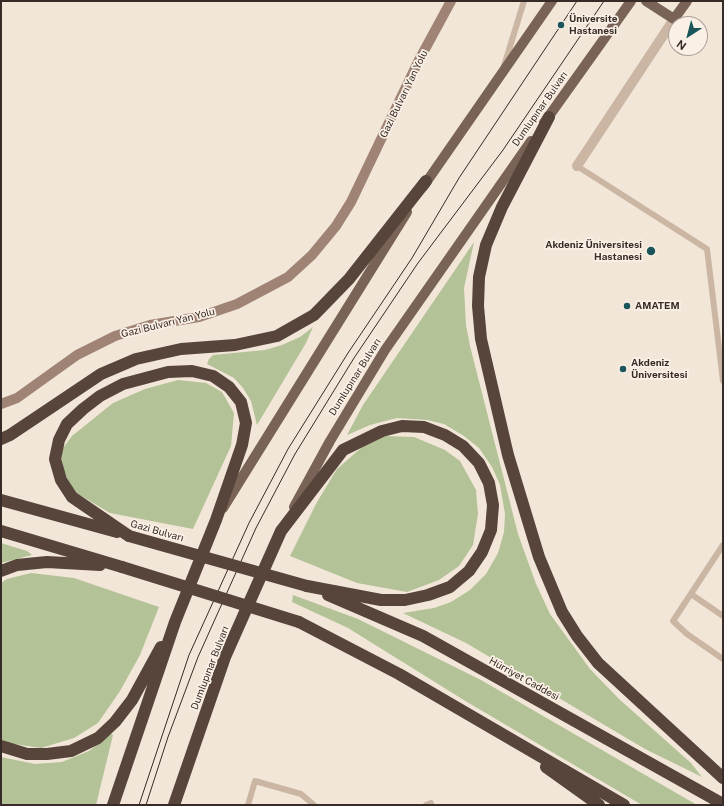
<!DOCTYPE html>
<meta charset="utf-8">
<style>
body{margin:0}
#map{position:relative;width:724px;height:806px;overflow:hidden;background:#f2e6d8;font-family:"Public Sans",sans-serif}
canvas{display:block}
.frame{position:absolute;inset:0;border:2px solid #362b26;pointer-events:none}
.north{position:absolute;left:668px;top:16px;width:40px;height:40px;box-sizing:border-box;background:#faf0e5;border:1px solid #aca199;border-radius:50%;rotate:216deg;font-size:11px;font-weight:700;line-height:16px;text-align:center;color:#362b26}
.north::after{content:'';display:block;margin:auto;width:14px;height:18px;background:#195559;clip-path:polygon(50% 0,100% 100%,50% 72%,0 100%)}
</style>
<div id="map">
<canvas width="724" height="806"></canvas>
<div class="frame"></div>
<div class="north">N</div>
</div>
<script>
const c = document.querySelector('canvas').getContext('2d');
c.lineJoin = 'round';
function fill(path, color) {
  c.fillStyle = color;
  c.fill(path, 'evenodd');
}
function shape(rows) {
  const path = new Path2D();
  for (const r of rows) {
    path.moveTo(r[0], r[1]);
    for (let i = 2; i < r.length; i += 2) path.lineTo(r[i], r[i + 1]);
  }
  return path;
}
function stroke(path, color, width, dash) {
  c.strokeStyle = color;
  c.lineWidth = width;
  c.lineCap = dash ? 'butt' : 'round';
  c.setLineDash(dash || []);
  c.stroke(path);
}
function drawText(font, color, halo, rows, align = 'center') {
  c.font = font + ' "Public Sans",sans-serif';
  c.lineWidth = 3.5;
  c.setLineDash([]);
  c.textBaseline = 'middle';
  c.strokeStyle = halo;
  c.fillStyle = color;
  for (const [text, x, y, turn = 0] of rows) {
    c.save();
    c.translate(x, y);
    c.rotate((+turn || 0) * Math.PI / 180);
    c.textAlign = isNaN(turn) ? turn : align;
    if (halo) c.strokeText(text, 0, 0);
    c.fillText(text, 0, 0);
    c.restore();
  }
}
const green = shape([
 [474,242,464,288,466,325,470,346,518,534,536,584,550,614,590,669,619,699,691,763,702,777,645,749,466,643,403,613,434,608,451,602,470,590,486,574,498,553,504,532,505,514,500,485,492,467,479,448,464,436,444,424,427,420,397,418,370,425,347,435,363,405],
 [313,327,306,343,257,425,251,401,243,388,234,378,207,364,209,359,213,355,265,350,282,345,300,337],
 [178,380,206,383,222,392,234,413,231,446,193,529,110,513,73,491,64,471,60,452,72,436,113,403,145,389],
 [385,436,414,437,445,450,460,461,476,490,478,514,473,545,459,566,439,580,407,592,357,583,290,556,317,502,337,469,361,448],
 [1,543,27,551,32,555,1,563],
 [31,573,74,578,159,607,140,655,120,691,98,723,74,738,41,748,7,743,1,739,1,583,7,579],
 [293,595,358,619,481,680,697,805,642,805,467,702,348,628,292,602],
 [111,734,113,735,96,805,1,805,1,757,35,764,62,762,89,751]
]);
const lane = shape([
 [504,66,524,1],
 [577,166,707,249,723,381],
 [723,545,673,621,687,634,723,659],
 [691,594,723,616],
 [248,805,255,781,301,794,314,805],
 [426,805,431,803,431,805]
]);
const street = shape([
 [577,166,674,19]
]);
const secondary = shape([
 [1,404,17,398,77,355,115,336,150,325,199,317,237,304,288,277,312,255,336,226,351,202,418,62,451,1]
]);
const primary = shape([
 [646,1,674,19,687,1],
 [544,123,631,1],
 [423,187,552,1],
 [294,507,330,441,385,350,531,141],
 [223,508,407,212]
]);
const highway = shape([
 [549,117,502,207,486,245,479,277,478,306,481,339,508,455,539,557,562,612,577,636,598,663,723,778],
 [1,439,10,435,101,374,136,359,181,349,235,345,277,336,314,315,349,279,426,181],
 [1,500,117,532],
 [1,531,122,567],
 [1,571,17,565,47,562,100,565],
 [328,595,423,636,723,804],
 [299,622,399,674,624,805],
 [1,746,27,754,47,754,71,751,98,738,115,722,132,700,161,647],
 [546,767,599,805],
 [113,805,175,622,216,520,242,445,246,423,241,402,229,387,213,376,192,371,168,372,123,384,100,396,83,409,67,424,59,440,55,459,61,480,72,497,129,536],
 [174,805,225,657,281,531,343,450,382,431,402,426,424,427,445,435,463,446,479,463,489,483,493,505,491,530,482,552,469,571,450,587,428,595,405,600,381,600,307,586]
]);
const tram = shape([
 [139,805,189,655,249,523,288,449,348,353,412,258,459,178,577,1],
 [146,805,168,737,198,657,256,528,295,454,354,358,418,263,503,150,604,1]
]);
const highwayBridge = shape([
 [129,536,307,586],
 [122,567,299,622]
]);
const markers = [
 [561,25,4,"#195559"],
 [651,251,5,"#195559"],
 [627,306,4,"#195559"],
 [623,369,4,"#195559"]
];
const poiNames = [
 ["Üniversite",569,19],
 ["Hastanesi",569,31],
 ["Akdeniz Üniversitesi",642,245,"right"],
 ["Hastanesi",642,257,"right"],
 ["AMATEM",635,306],
 ["Akdeniz",631,363],
 ["Üniversitesi",631,375]
];
const streetNames = [
 ["Gazi Bulvarı Yan Yolu",404,94,-64],
 ["Dumlupınar Bulvarı",540,109,-55],
 ["Gazi Bulvarı Yan Yolu",168,323,-14],
 ["Dumlupınar Bulvarı",355,377,-58],
 ["Gazi Bulvarı",157,531,16],
 ["Dumlupınar Bulvarı",210,668,-69],
 ["Hürriyet Caddesi",524,679,29]
];
fill(green, '#b4c298');
stroke(lane, '#cbb6a4', 6);
stroke(street, '#cbb6a4', 10);
stroke(secondary, '#9f8475', 10);
stroke(primary, '#796256', 10);
stroke(highway, '#57453c', 12);
stroke(tram, '#362b26', 1);
stroke(highwayBridge, '#57453c', 12);
for (const [x, y, r, color] of markers) {
  const dot = new Path2D();
  dot.arc(x, y, r, 0, 2 * Math.PI);
  c.fillStyle = color;
  c.fill(dot);
  stroke(dot, '#faf0e5', 1.5);
}
drawText('bold 10px', '#362b26', '#faf0e5', poiNames, 'left');
drawText('10px', '#362b26', '#faf0e5', streetNames);
</script>
